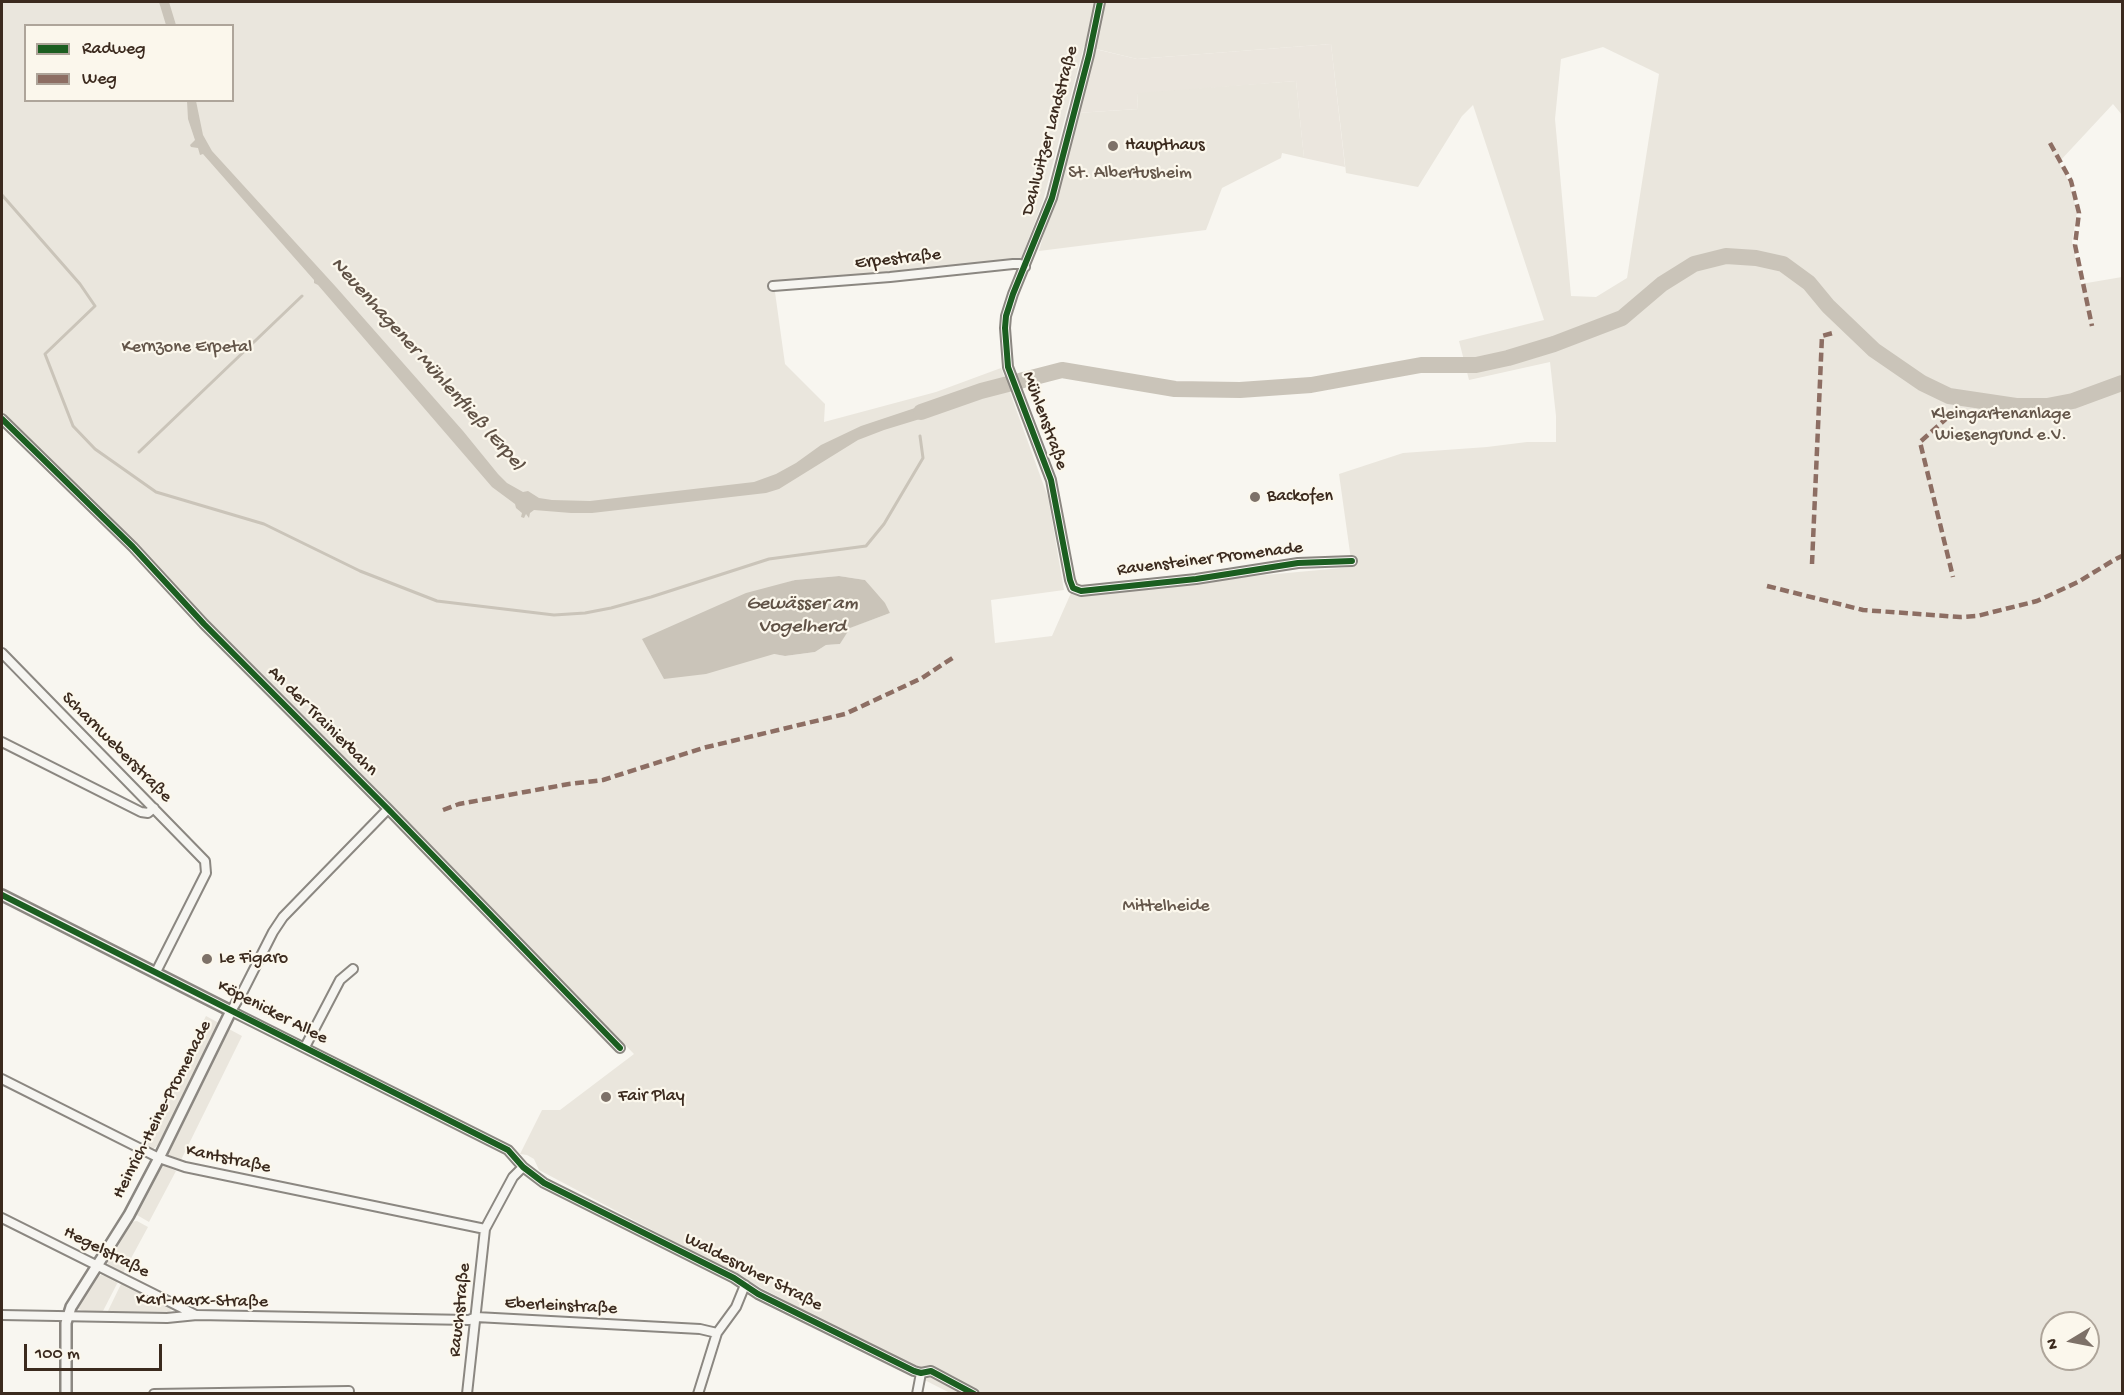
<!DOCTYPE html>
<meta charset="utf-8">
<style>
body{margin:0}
#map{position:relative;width:2124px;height:1395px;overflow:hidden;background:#f8f6f0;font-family:"Gochi Hand",sans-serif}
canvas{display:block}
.frame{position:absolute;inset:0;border:3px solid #3b2a1e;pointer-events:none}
.legend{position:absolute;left:24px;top:24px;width:210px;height:78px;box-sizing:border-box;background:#fbf7ec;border:2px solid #aea59a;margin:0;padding:8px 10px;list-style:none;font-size:18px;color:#3b2a1e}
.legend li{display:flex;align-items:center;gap:12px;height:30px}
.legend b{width:30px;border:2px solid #aea59a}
.north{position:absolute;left:2040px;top:1311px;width:60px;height:60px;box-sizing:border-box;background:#fbf7ec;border:2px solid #aea59a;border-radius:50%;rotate:260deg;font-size:16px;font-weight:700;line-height:24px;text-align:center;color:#3b2a1e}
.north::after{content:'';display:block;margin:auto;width:21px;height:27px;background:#7d7168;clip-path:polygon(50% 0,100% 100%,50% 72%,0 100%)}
.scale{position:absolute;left:24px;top:1344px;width:138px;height:27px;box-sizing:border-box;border:3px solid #3b2a1e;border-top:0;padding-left:8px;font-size:18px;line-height:21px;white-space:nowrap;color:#3b2a1e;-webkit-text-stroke:4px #fbf7ec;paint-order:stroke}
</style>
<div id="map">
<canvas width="2124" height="1395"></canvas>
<div class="frame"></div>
<ul class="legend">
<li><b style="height:8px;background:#1b5e20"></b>Radweg</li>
<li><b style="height:8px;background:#8d6e63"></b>Weg</li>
</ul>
<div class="north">N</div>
<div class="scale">100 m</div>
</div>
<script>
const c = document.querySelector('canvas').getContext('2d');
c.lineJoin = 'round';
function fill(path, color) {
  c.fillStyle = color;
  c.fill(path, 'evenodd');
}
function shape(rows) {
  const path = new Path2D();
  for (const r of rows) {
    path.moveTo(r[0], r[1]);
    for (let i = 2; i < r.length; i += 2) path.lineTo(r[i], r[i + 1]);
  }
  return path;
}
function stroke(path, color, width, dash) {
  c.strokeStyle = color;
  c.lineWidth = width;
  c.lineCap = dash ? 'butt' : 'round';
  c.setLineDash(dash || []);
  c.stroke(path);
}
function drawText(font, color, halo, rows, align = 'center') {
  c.font = font + ' "Gochi Hand",sans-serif';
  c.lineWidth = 4.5;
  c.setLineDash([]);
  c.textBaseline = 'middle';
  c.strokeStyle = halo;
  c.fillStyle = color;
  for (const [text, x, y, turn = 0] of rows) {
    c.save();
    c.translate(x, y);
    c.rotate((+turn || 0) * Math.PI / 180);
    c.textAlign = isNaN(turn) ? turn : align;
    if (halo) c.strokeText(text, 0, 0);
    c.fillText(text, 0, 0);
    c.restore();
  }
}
const built = shape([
 [1331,44,1345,167,1304,158,1296,81,1137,94,1138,109,1077,113,1095,49,1137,59]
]);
const green = shape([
 [2,2,2122,2,2122,115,2113,104,2059,162,2069,182,2077,212,2072,242,2081,284,2122,277,2122,1393,950,1393,854,1344,856,1338,539,1170,534,1159,527,1155,520,1154,542,1110,560,1110,634,1054,399,814,207,623,142,549,2,413],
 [26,26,232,26,232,100,26,100],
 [1331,44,1346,173,1418,187,1462,116,1473,105,1544,320,1459,341,1469,380,1550,362,1556,416,1556,442,1527,442,1487,447,1403,453,1339,474,1352,567,1071,593,1052,636,995,643,991,600,1064,590,1048,497,1001,368,936,392,824,422,825,404,785,364,774,285,1019,264,1043,201,1084,46,1137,59],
 [1603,47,1659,74,1627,278,1596,297,1571,296,1555,119,1561,59],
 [839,576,865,580,890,613,849,628,840,644,826,645,815,652,785,656,774,654,781,585,795,580],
 [2052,1323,2088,1323,2088,1359,2052,1359],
 [1296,81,1304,158,1282,153,1281,158,1222,188,1206,230,1039,251,1077,113,1138,109,1137,93],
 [206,1016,219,1023,158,1145,152,1150,142,1145],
 [227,1028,242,1036,181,1160,166,1154,165,1152],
 [163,1165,176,1171,149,1222,137,1215,135,1209,158,1167],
 [137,1221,148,1227,122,1275,108,1268,107,1260,129,1222],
 [101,1275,119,1280,103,1311,84,1311,76,1308,95,1277],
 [122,1282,172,1306,172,1309,169,1312,107,1313]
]);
const water = shape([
 [159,2,169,2,176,25,166,25],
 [187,101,196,101,203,135,212,151,336,287,463,431,498,474,507,483,523,492,528,491,539,498,552,500,590,501,754,482,776,474,796,463,821,445,861,426,939,400,941,408,933,415,884,430,858,440,779,489,766,493,592,513,571,513,534,510,530,513,529,518,526,514,524,518,521,517,522,513,516,508,515,504,492,487,318,285,314,283,314,280,203,154,200,155,198,148,191,147,190,145,195,140,188,119],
 [839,576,865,580,885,603,890,613,850,628,840,644,826,645,815,652,785,656,774,654,706,674,664,679,642,639,746,593,795,580]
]);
const stream = shape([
 [2,195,80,284,95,306,45,354,73,426,95,449,156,492,264,524,360,571,437,601,554,615,585,613,611,608,651,597,769,559,866,546,884,524,923,458,920,436],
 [139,452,302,296]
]);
const river = shape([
 [921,412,981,391,1062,370,1175,389,1240,390,1311,385,1421,365,1476,365,1508,358,1554,344,1622,318,1662,284,1694,264,1726,256,1756,258,1783,264,1809,283,1828,306,1874,350,1922,383,1949,396,2016,406,2047,406,2073,401,2122,383]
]);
const minor = shape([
 [1100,2,1089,55,1052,198,1013,294,1006,316,1005,328,1008,367,1051,480,1070,580,1073,588,1081,591,1196,579,1298,563,1352,561],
 [773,286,890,277,1013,264,1020,264,1025,267],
 [2,419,133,547,204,624,388,809,620,1048],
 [2,653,205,861,206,873,156,972],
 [2,742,141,812,148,813,154,808],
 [388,809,283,917,273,932,242,993,231,1011,508,1150,523,1167,544,1183,734,1278,758,1294,914,1371,921,1373,931,1371,974,1394],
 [305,1047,340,980,353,969],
 [2,1079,159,1158,185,1167,485,1229],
 [2,1218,196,1315],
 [2,1315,167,1318,197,1315,469,1320,476,1317,700,1329,717,1333],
 [154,1394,349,1391],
 [467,1394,485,1229,513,1177,523,1167],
 [698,1394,717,1333,736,1307,745,1285],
 [917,1394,921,1373]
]);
const tertiary = shape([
 [2,895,231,1011,159,1158,129,1215,71,1307,66,1323,66,1394]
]);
const quiet = shape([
 [2050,143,2071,181,2079,213,2075,245,2092,326],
 [1948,417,1920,442,1953,577],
 [1812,564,1822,336,1833,333],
 [1767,586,1863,610,1960,617,1977,616,2037,601,2078,582,2114,560,2122,556],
 [443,810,459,804,569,784,603,780,703,748,845,714,922,678,954,657]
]);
const cycleway = shape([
 [1100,2,1089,55,1052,198,1013,294,1006,316,1005,328,1008,367,1051,480,1070,580,1073,588,1081,591,1196,579,1298,563,1352,561],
 [2,419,133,547,204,624,388,809,620,1048],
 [2,895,508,1150,523,1167,544,1183,734,1278,758,1294,914,1371,921,1373,931,1371,974,1394]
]);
const markers = [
 [1113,146,6,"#7d7168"],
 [1255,497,6,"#7d7168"],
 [207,959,6,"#7d7168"],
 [606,1097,6,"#7d7168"]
];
const streetNames = [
 ["Dahlwitzer Landstraße",1051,131,-75],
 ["Erpestraße",898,260,-6],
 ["Mühlenstraße",1044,421,70],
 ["Ravensteiner Promenade",1210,560,-7],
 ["An der Trainierbahn",322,722,45],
 ["Scharnweberstraße",116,748,45],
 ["Köpenicker Allee",272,1013,27],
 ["Heinrich-Heine-Promenade",163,1110,-63],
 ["Kantstraße",228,1160,12],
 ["Hegelstraße",106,1253,27],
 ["Waldesruher Straße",753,1273,27],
 ["Karl-Marx-Straße",202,1302,1],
 ["Eberleinstraße",561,1307,3],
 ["Rauchstraße",461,1310,-84]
];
const poiNames = [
 ["Haupthaus",1125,146],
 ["Backofen",1267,497],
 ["Le Figaro",219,959],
 ["Fair Play",618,1097]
];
const parkNames = [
 ["St. Albertusheim",1130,174],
 ["Kernzone Erpetal",187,348],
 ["Kleingartenanlage",2001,415],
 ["Wiesengrund e.V.",2001,436],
 ["Mittelheide",1166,907]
];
const waterNames = [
 ["Neuenhagener Mühlenfließ (Erpe)",427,365,48],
 ["Gewässer am",802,605],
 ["Vogelherd",802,628]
];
fill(built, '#ebe6de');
fill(green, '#eae6dd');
fill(water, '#cac4b9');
stroke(stream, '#cac4b9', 3);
stroke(river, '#cac4b9', 16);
stroke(minor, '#8b8781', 12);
stroke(tertiary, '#8b8781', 14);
stroke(minor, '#f6f5f1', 8);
stroke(tertiary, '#f6f5f1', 9);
stroke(quiet, '#8d6e63', 4.5, [9, 4.5]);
stroke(cycleway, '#1b5e20', 6);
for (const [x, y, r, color] of markers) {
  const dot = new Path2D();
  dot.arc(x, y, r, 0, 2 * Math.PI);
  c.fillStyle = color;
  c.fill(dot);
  stroke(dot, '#fbf7ec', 2);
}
drawText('18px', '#3b2a1e', '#fbf7ec', streetNames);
drawText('18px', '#3b2a1e', '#fbf7ec', poiNames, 'left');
drawText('18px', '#64564a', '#fbf7ec', parkNames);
drawText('italic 20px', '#605246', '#fbf7ec', waterNames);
</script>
